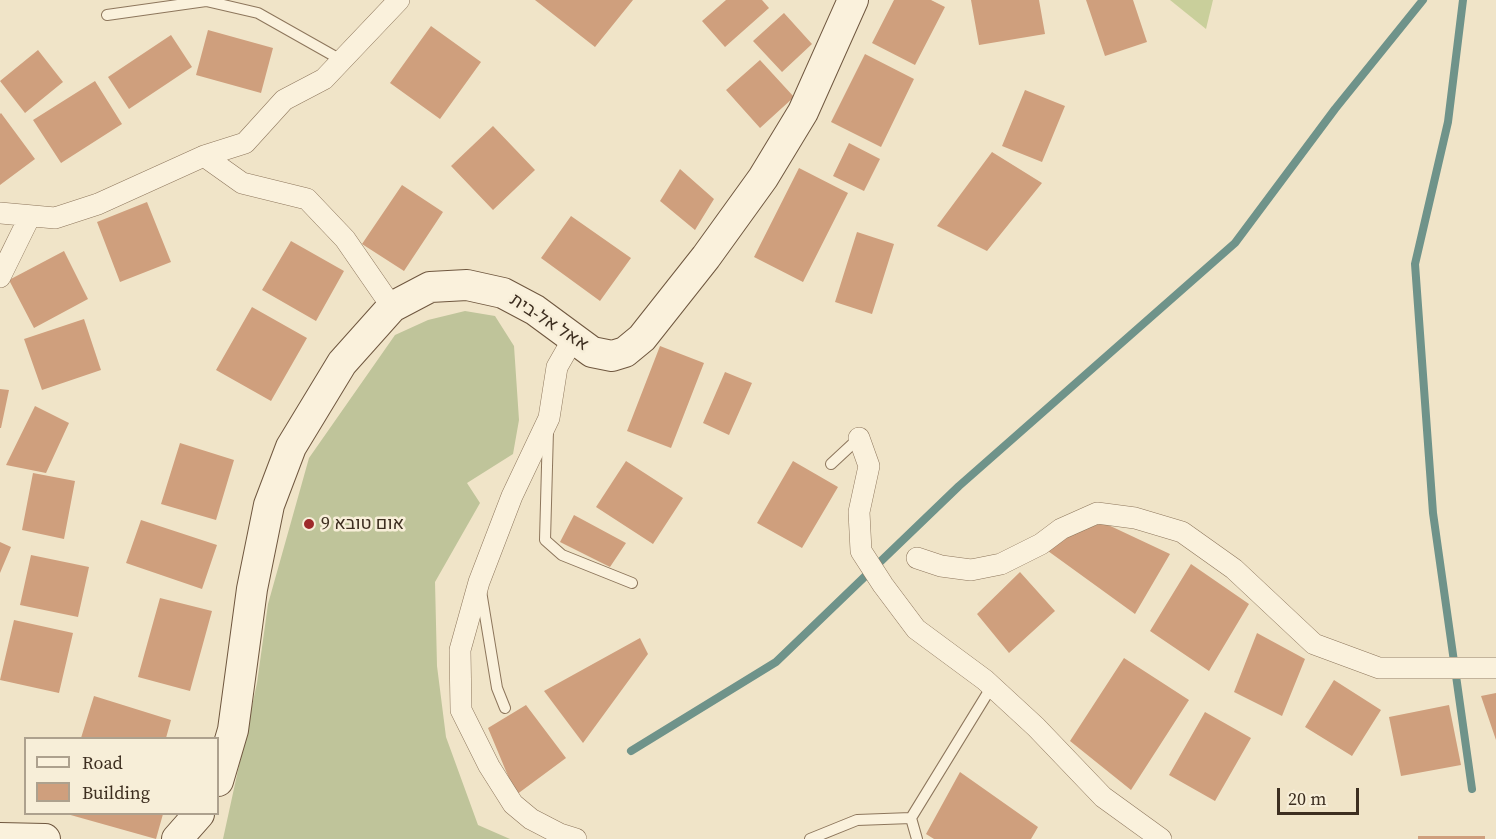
<!DOCTYPE html>
<meta charset="utf-8">
<style>
body{margin:0}
#map{position:relative;width:1496px;height:839px;overflow:hidden;background:#f0e4c8;font-family:"Source Serif 4",serif}
canvas{display:block}
.legend{position:absolute;left:24px;top:737px;width:195px;height:78px;box-sizing:border-box;background:#f7eed8;border:2px solid #ada18e;margin:0;padding:8px 10px;list-style:none;font-size:18px;color:#3d2e20}
.legend li{display:flex;align-items:center;gap:12px;height:30px}
.legend b{width:30px;border:2px solid #ada18e}
.scale{position:absolute;left:1277px;top:788px;width:82px;height:27px;box-sizing:border-box;border:3px solid #3d2e20;border-top:0;padding-left:8px;font-size:18px;line-height:21px;white-space:nowrap;color:#3d2e20;-webkit-text-stroke:4px #f7eed8;paint-order:stroke}
</style>
<div id="map">
<canvas width="1496" height="839"></canvas>
<ul class="legend">
<li><b style="height:8px;background:#faf1dc"></b>Road</li>
<li><b style="height:16px;background:#cf9f7d"></b>Building</li>
</ul>
<div class="scale">20 m</div>
</div>
<script>
const c = document.querySelector('canvas').getContext('2d');
c.lineJoin = 'round';
function fill(path, color) {
  c.fillStyle = color;
  c.fill(path, 'evenodd');
}
function shape(rows) {
  const path = new Path2D();
  for (const r of rows) {
    path.moveTo(r[0], r[1]);
    for (let i = 2; i < r.length; i += 2) path.lineTo(r[i], r[i + 1]);
  }
  return path;
}
function stroke(path, color, width, dash) {
  c.strokeStyle = color;
  c.lineWidth = width;
  c.lineCap = dash ? 'butt' : 'round';
  c.setLineDash(dash || []);
  c.stroke(path);
}
function drawText(font, color, halo, rows, align = 'center') {
  c.font = font + ' "Source Serif 4",Heebo,serif';
  c.lineWidth = 5;
  c.setLineDash([]);
  c.textBaseline = 'middle';
  c.strokeStyle = halo;
  c.fillStyle = color;
  for (const [text, x, y, turn = 0] of rows) {
    c.save();
    c.translate(x, y);
    c.rotate((+turn || 0) * Math.PI / 180);
    c.textAlign = isNaN(turn) ? turn : align;
    if (halo) c.strokeText(text, 0, 0);
    c.fillText(text, 0, 0);
    c.restore();
  }
}
const green = shape([
 [1170,0,1213,0,1206,29]
]);
const cemetery = shape([
 [465,311,495,316,514,346,519,420,513,454,467,483,480,503,435,582,437,666,446,737,478,825,510,839,223,839,257,683,268,604,309,458,395,335,428,320]
]);
const stream = shape([
 [1463,0,1448,122,1415,264,1433,513,1472,789],
 [631,751,776,662,959,486,1235,243,1335,109,1423,0]
]);
const building = shape([
 [535,0,633,0,595,47],
 [726,0,762,0,769,8,725,47,702,21],
 [894,0,931,0,945,7,915,65,872,43],
 [971,0,1039,0,1045,34,979,45],
 [1086,0,1133,0,1147,42,1105,56],
 [784,13,812,44,782,72,753,41],
 [431,26,481,62,440,119,390,83],
 [208,30,273,48,261,93,196,75],
 [171,35,192,67,129,109,108,77],
 [38,50,63,82,25,113,0,81],
 [865,54,914,79,881,147,831,122],
 [760,60,794,97,760,128,726,90],
 [95,81,122,124,61,163,33,120],
 [1025,90,1065,106,1042,162,1002,146],
 [1,113,35,159,0,185,0,114],
 [493,126,535,170,493,210,451,166],
 [849,143,880,159,864,191,833,176],
 [992,152,1042,183,987,251,937,226],
 [799,168,848,193,803,282,754,257],
 [680,169,714,199,695,230,660,201],
 [402,185,443,212,404,271,362,244],
 [147,202,171,262,120,282,97,222],
 [571,216,631,258,600,301,541,258],
 [857,232,894,244,872,314,835,302],
 [291,241,344,271,316,321,262,290],
 [64,251,88,299,34,328,9,280],
 [252,307,307,338,271,401,216,370],
 [84,319,101,370,42,390,24,339],
 [660,346,704,363,671,448,627,431],
 [725,372,752,383,729,435,703,423],
 [0,389,9,390,1,428,0,428],
 [35,406,69,423,46,473,6,465],
 [180,443,234,460,216,520,161,504],
 [626,461,683,498,653,544,596,507],
 [793,461,838,487,802,548,757,523],
 [33,473,75,481,64,539,22,530],
 [574,515,626,543,610,567,560,542],
 [141,520,217,545,202,589,126,563],
 [1104,523,1170,554,1135,614,1048,551,1078,530],
 [0,542,11,547,0,573],
 [31,555,89,567,78,617,20,605],
 [1191,564,1249,604,1209,671,1150,631],
 [1020,572,1055,611,1009,653,977,614],
 [160,598,212,611,190,691,138,677],
 [14,620,73,633,59,693,0,680],
 [1257,633,1305,659,1282,716,1234,692],
 [640,638,648,654,583,743,544,691],
 [1124,658,1189,700,1131,790,1070,741],
 [1334,680,1381,710,1352,756,1305,727],
 [1496,693,1496,740,1481,696],
 [94,696,171,720,166,738,81,738],
 [526,705,566,758,516,795,488,728],
 [1449,705,1461,765,1401,776,1389,717],
 [1205,712,1251,738,1215,801,1169,775],
 [960,772,1038,827,1031,839,934,839,926,834],
 [67,814,163,814,156,839],
 [1418,836,1485,836,1485,839,1418,839]
]);
const lane = shape([
 [107,15,206,1,258,13,343,61],
 [548,430,545,540,562,555,632,583],
 [831,464,859,438],
 [481,591,497,688,505,708],
 [810,839,857,820,911,818],
 [917,839,911,818,992,686]
]);
const street = shape([
 [204,156,245,143,284,100,324,79,399,0],
 [0,213,55,218,98,204,204,156,242,183,307,199,345,239,392,307],
 [0,277,30,216],
 [573,339,557,367,549,418,512,496,479,582,460,650,461,710,489,766,513,804,531,819,560,834,576,839],
 [859,438,869,466,859,512,861,551,883,585,916,629,985,680,1036,727,1103,797,1161,839],
 [917,558,941,566,971,570,1001,564,1041,544,1061,529,1097,513,1135,518,1182,532,1234,569,1314,644,1379,668,1496,668]
]);
const secondary = shape([
 [218,781,233,730,252,589,269,505,291,447,342,363,392,307,430,287,467,285,503,293,535,310,592,352,612,356,625,352,642,338,706,257,763,178,803,112,853,0],
 [0,838,45,839],
 [177,839,199,814]
]);
const markers = [
 [309,524,6,"#9e2a2b"]
];
const streetNames = [
 ["אאל אל-בית",549,323,33]
];
const poiNames = [
 ["אום טובא 9",321,524]
];
fill(green, '#c9cf9b');
fill(cemetery, '#bfc49a');
stroke(stream, '#6f938a', 8);
fill(building, '#cf9f7d');
stroke(lane, '#8d765c', 12);
stroke(street, '#8d765c', 22);
stroke(secondary, '#6f573f', 32);
stroke(lane, '#faf1dc', 10);
stroke(street, '#faf1dc', 21);
stroke(secondary, '#faf1dc', 30);
for (const [x, y, r, color] of markers) {
  const dot = new Path2D();
  dot.arc(x, y, r, 0, 2 * Math.PI);
  c.fillStyle = color;
  c.fill(dot);
  stroke(dot, '#f7eed8', 2);
}
drawText('18px', '#3d2e20', '#f7eed8', streetNames);
drawText('18px', '#3d2e20', '#f7eed8', poiNames, 'left');
</script>
